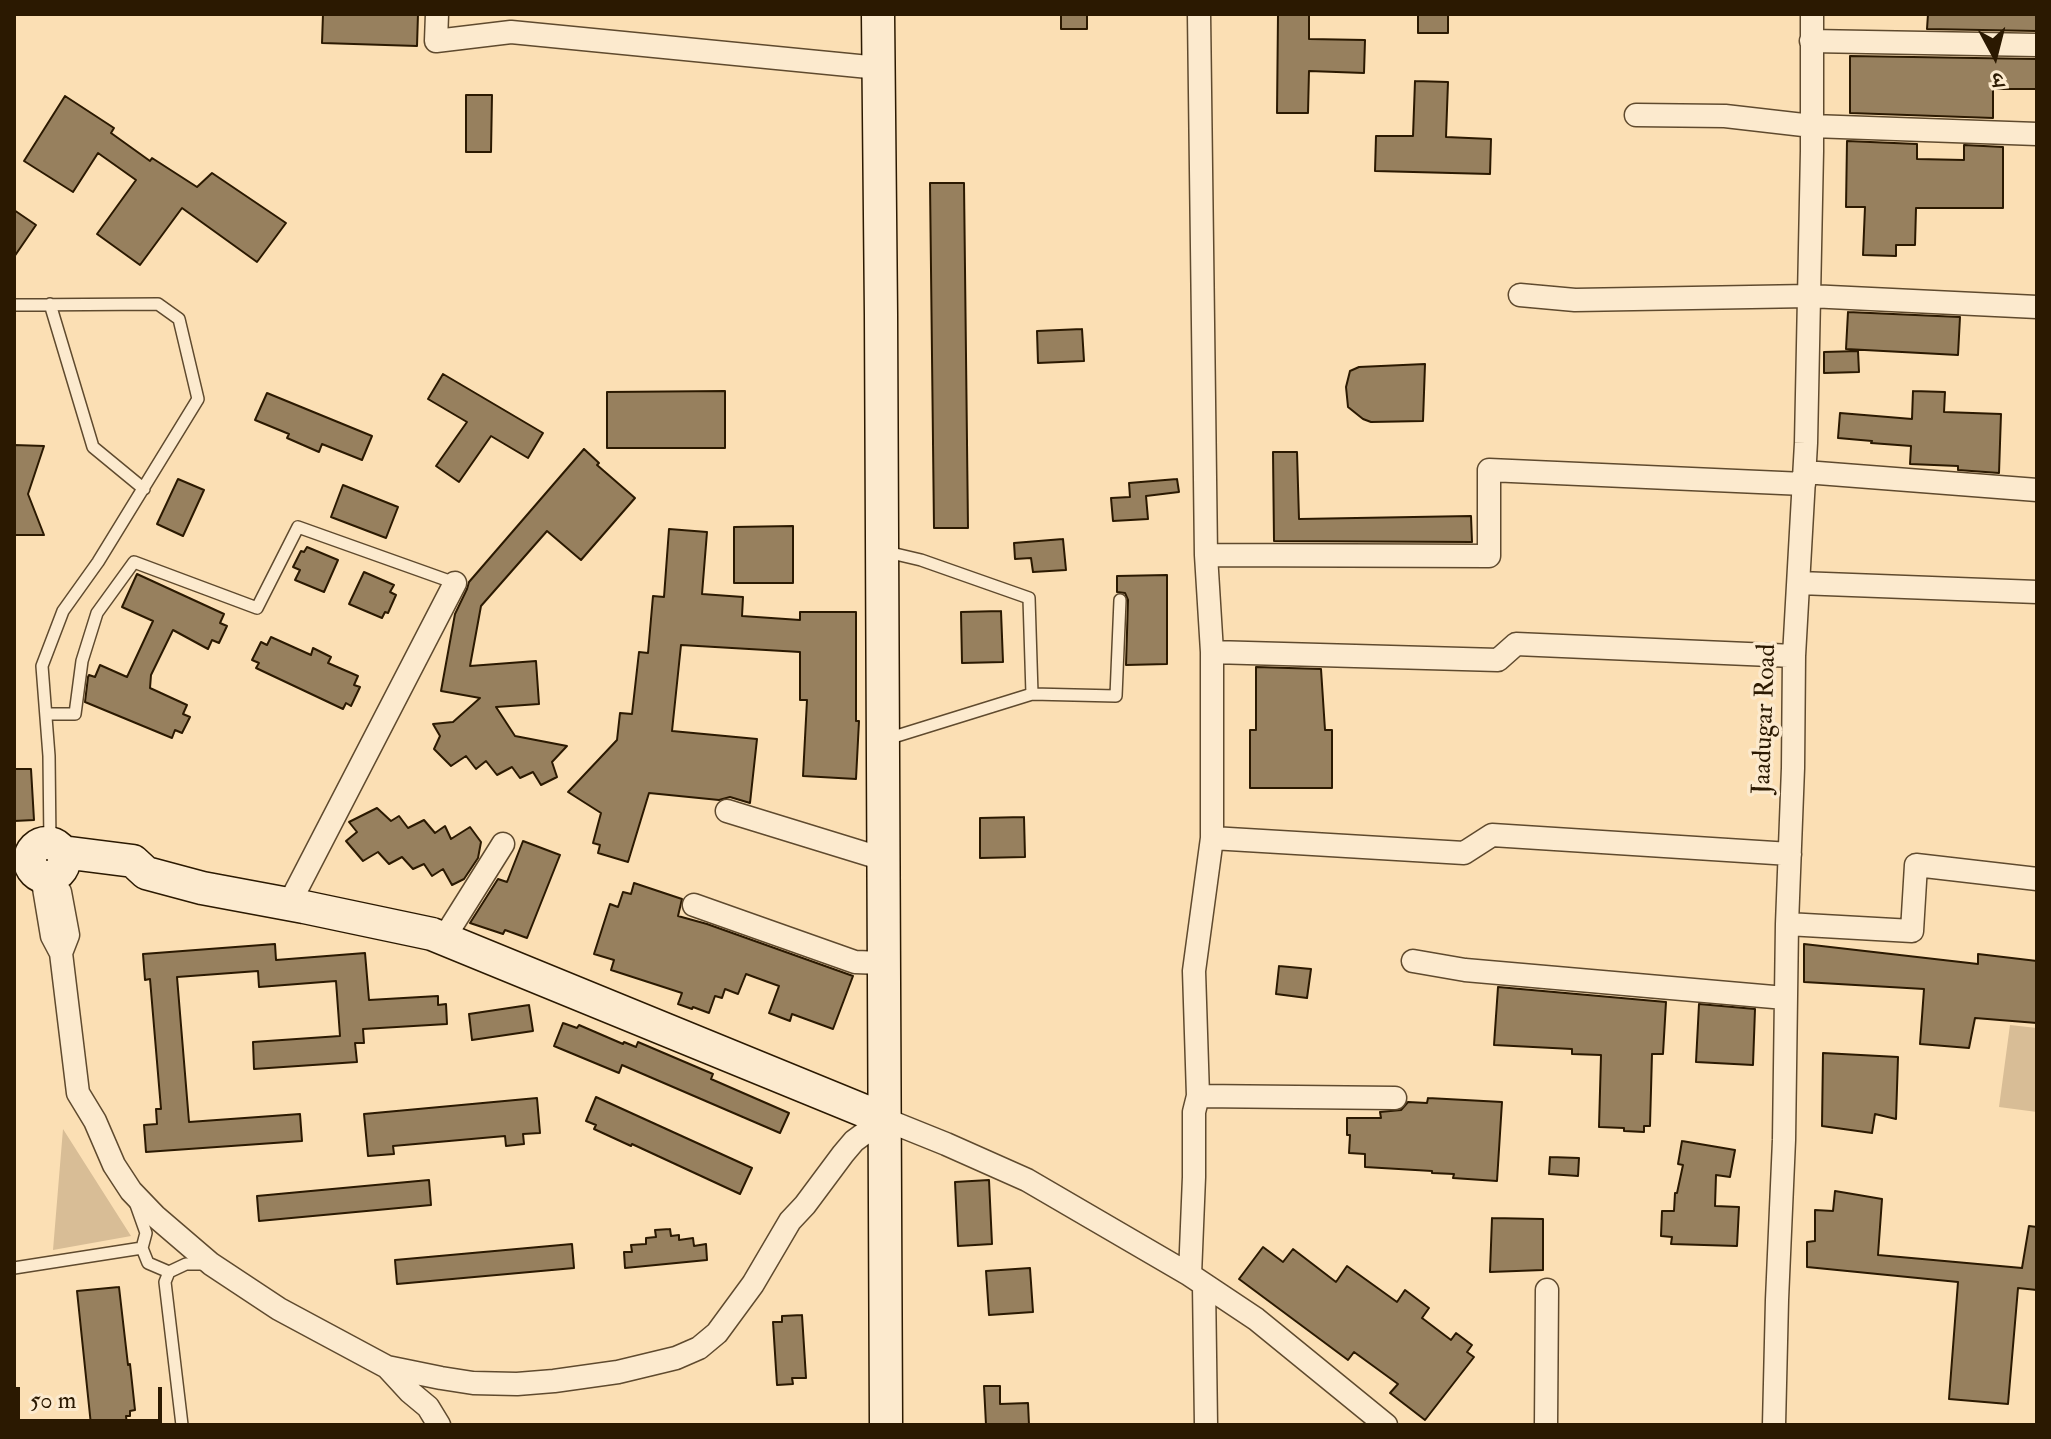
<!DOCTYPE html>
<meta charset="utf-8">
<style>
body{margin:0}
#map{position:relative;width:2051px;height:1439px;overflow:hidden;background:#fbdfb4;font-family:"IM FELL Double Pica","Noto Serif Devanagari",serif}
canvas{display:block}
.frame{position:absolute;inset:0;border:16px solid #2b1901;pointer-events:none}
.north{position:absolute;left:1955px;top:16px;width:80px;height:80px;-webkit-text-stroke:6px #fceace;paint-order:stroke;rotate:173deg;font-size:22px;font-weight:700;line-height:32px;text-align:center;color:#2b1901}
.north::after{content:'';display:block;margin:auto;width:28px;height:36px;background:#2b1901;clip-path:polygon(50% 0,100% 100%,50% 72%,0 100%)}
.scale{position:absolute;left:16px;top:1387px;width:146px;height:36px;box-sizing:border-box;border:4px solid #2b1901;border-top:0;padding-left:10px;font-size:24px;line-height:28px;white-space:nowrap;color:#2b1901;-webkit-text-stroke:6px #fceace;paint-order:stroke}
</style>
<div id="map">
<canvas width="2051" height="1439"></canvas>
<div class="frame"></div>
<div class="north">उ</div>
<div class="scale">50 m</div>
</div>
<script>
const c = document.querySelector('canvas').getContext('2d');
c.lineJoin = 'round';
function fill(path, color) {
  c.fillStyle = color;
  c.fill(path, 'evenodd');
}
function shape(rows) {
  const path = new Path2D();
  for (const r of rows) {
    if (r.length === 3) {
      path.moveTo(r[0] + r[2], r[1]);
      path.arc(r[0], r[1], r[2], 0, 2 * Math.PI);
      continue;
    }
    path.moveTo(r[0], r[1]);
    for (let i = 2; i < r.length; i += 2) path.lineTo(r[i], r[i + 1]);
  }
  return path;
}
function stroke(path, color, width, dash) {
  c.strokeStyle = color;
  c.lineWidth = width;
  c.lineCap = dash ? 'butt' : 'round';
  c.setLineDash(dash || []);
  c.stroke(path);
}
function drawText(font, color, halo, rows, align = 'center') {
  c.font = font + ' "IM FELL Double Pica",serif';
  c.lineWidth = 7;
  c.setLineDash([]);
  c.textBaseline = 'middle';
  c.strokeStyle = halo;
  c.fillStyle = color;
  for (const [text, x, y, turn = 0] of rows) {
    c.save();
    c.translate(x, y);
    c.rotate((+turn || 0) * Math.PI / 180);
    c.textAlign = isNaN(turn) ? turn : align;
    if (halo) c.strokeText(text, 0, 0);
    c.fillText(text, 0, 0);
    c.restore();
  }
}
const green = shape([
 [2010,1025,2037,1028,2037,1112,1999,1107],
 [63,1129,131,1236,53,1250]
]);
const building = shape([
 [323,14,418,14,417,46,322,43,323,14],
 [1061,14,1087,14,1087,29,1061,29,1061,14],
 [1278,14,1309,14,1309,39,1365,40,1364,73,1309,71,1308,113,1277,113,1278,14],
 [1418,14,1448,14,1448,33,1418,33,1418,14],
 [1928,14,2037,14,2037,31,1927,29,1928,14],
 [1850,56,2037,59,2037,89,1993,89,1993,118,1850,113,1850,56],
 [1415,81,1448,82,1446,137,1491,139,1490,174,1375,171,1376,136,1413,136,1415,81],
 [466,95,492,95,491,152,466,152,466,95],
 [65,96,114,128,111,133,150,161,152,158,197,187,212,173,286,223,257,262,182,208,140,265,97,234,136,180,98,153,73,192,24,161,65,96],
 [1847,141,1917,144,1917,159,1964,160,1964,145,2003,147,2003,208,1916,208,1915,245,1896,245,1896,256,1863,255,1865,207,1846,207,1847,141],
 [930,183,964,183,968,528,934,528,930,183],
 [14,210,36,225,14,257,14,210],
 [1848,312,1960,317,1958,355,1846,349,1848,312],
 [1082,329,1084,361,1038,363,1037,331,1082,329],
 [1858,351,1859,372,1824,373,1824,352,1858,351],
 [1425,364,1423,421,1371,422,1363,419,1348,407,1346,387,1350,371,1359,367,1425,364],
 [443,374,543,433,528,458,491,436,459,482,436,466,467,422,428,399,443,374],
 [725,391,725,448,607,448,607,392,725,391],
 [1913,391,1945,392,1944,412,2001,414,1999,473,1958,470,1958,466,1910,464,1911,446,1871,443,1872,441,1838,438,1840,413,1912,419,1913,391],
 [267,393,372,436,362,460,322,444,319,452,287,438,289,434,255,420,267,393],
 [14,445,44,446,28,494,44,535,14,535,14,445],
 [584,449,599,463,597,465,635,498,581,560,547,531,481,606,470,666,536,661,539,704,496,707,515,736,567,746,552,762,557,777,541,785,533,772,520,778,512,767,497,775,486,761,476,769,466,756,451,766,434,749,440,736,433,724,453,722,480,698,441,691,455,614,467,589,469,582,584,449],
 [1273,452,1297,452,1299,519,1471,516,1472,542,1274,541,1273,452],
 [178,479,204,490,183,536,157,524,178,479],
 [1177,479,1179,492,1146,496,1148,519,1113,521,1111,498,1130,497,1129,483,1177,479],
 [343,485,398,507,386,538,331,517,343,485],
 [793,526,793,583,734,583,734,527,793,526],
 [669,529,707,532,702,594,743,597,742,616,800,620,800,612,856,612,856,721,859,721,856,779,803,776,807,700,800,700,800,652,681,645,672,731,757,739,750,803,730,797,719,800,649,793,628,862,598,853,600,845,593,843,601,813,568,792,617,740,620,713,632,714,639,652,648,653,653,596,664,597,669,529],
 [1063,539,1066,570,1033,572,1031,558,1015,559,1014,543,1063,539],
 [307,547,338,560,324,592,295,580,300,570,293,567,301,551,304,552,307,547],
 [364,572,394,585,390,592,396,595,388,613,385,612,382,618,349,604,364,572],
 [137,574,224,614,220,623,227,626,219,643,212,640,208,649,173,630,151,675,150,688,187,705,183,714,190,717,182,733,175,730,172,738,85,702,88,677,89,675,95,677,100,665,127,677,153,621,122,607,137,574],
 [1167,575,1167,664,1126,665,1128,600,1125,593,1117,592,1117,576,1167,575],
 [1001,611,1003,662,962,663,961,612,1001,611],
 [271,637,311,655,313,648,331,657,328,663,358,676,354,685,360,687,351,706,346,703,343,709,256,668,259,663,252,660,261,642,267,645,271,637],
 [1256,667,1321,669,1325,730,1332,730,1332,788,1250,788,1250,730,1256,730,1256,667],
 [14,769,31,769,34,820,14,821,14,769],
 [377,808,391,821,399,816,408,828,424,820,435,833,445,826,451,839,470,827,481,842,478,858,464,879,452,885,443,869,432,876,424,864,413,869,402,857,389,864,378,852,363,861,346,841,357,832,349,822,377,808],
 [1024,817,1025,857,980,858,980,818,1024,817],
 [523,841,560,855,527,938,505,930,503,934,470,923,498,879,507,882,523,841],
 [634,883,682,899,678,916,707,924,853,976,833,1029,792,1014,790,1021,769,1013,779,986,746,974,738,994,725,989,722,998,715,996,709,1013,693,1007,692,1009,678,1004,682,993,611,970,614,960,594,954,610,904,618,907,623,892,631,894,634,883],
 [275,944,276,960,365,953,369,1000,438,996,438,1005,446,1004,447,1024,363,1029,364,1043,355,1043,357,1062,254,1069,253,1042,340,1036,336,981,259,987,258,971,177,977,189,1122,300,1114,302,1141,146,1152,144,1125,157,1124,156,1109,161,1109,150,979,145,980,143,954,275,944],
 [1804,944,1978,964,1978,954,2037,961,2037,1023,1975,1018,1969,1048,1920,1044,1924,989,1804,982,1804,944],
 [1279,966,1311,969,1307,998,1276,994,1279,966],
 [1498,987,1666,1002,1663,1054,1652,1054,1650,1126,1644,1126,1644,1132,1624,1131,1624,1128,1599,1127,1601,1055,1572,1054,1572,1049,1494,1045,1498,987],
 [1699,1004,1755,1009,1753,1065,1696,1062,1699,1004],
 [529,1005,533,1031,472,1040,469,1014,529,1005],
 [563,1023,577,1028,579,1025,623,1044,624,1042,636,1047,638,1042,713,1074,711,1079,789,1113,780,1133,622,1065,619,1073,554,1046,563,1023],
 [1823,1053,1898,1057,1896,1119,1875,1114,1872,1133,1822,1126,1823,1053],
 [596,1097,752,1168,740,1194,632,1144,631,1146,594,1129,596,1125,586,1121,596,1097],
 [537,1098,540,1133,523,1134,524,1144,506,1146,505,1136,393,1146,394,1154,368,1156,364,1114,537,1098],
 [1428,1098,1502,1102,1497,1181,1453,1178,1454,1174,1432,1173,1432,1171,1365,1167,1365,1154,1349,1153,1350,1135,1347,1135,1347,1118,1381,1118,1380,1112,1401,1110,1408,1102,1427,1103,1428,1098],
 [1682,1141,1735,1150,1730,1177,1716,1175,1715,1206,1739,1207,1737,1246,1671,1244,1672,1237,1661,1236,1662,1211,1674,1211,1675,1193,1677,1193,1683,1165,1678,1164,1682,1141],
 [1550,1157,1579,1158,1578,1176,1549,1174,1550,1157],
 [429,1180,431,1205,259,1221,257,1196,429,1180],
 [989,1180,992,1244,958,1246,955,1182,989,1180],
 [1835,1191,1882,1199,1878,1255,2022,1268,2029,1226,2037,1227,2037,1290,2018,1288,2008,1404,1949,1399,1958,1282,1807,1267,1807,1242,1815,1241,1815,1210,1833,1211,1835,1191],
 [1492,1218,1543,1219,1543,1270,1490,1272,1492,1218],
 [670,1229,671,1236,679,1235,679,1240,693,1238,694,1246,706,1244,707,1260,625,1268,624,1252,632,1252,631,1245,646,1244,646,1238,656,1237,655,1230,670,1229],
 [572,1244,574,1268,397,1284,395,1260,572,1244],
 [1263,1247,1283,1262,1293,1249,1336,1282,1347,1266,1397,1302,1405,1290,1429,1308,1422,1318,1451,1340,1456,1333,1472,1345,1467,1352,1474,1357,1425,1420,1390,1393,1398,1384,1354,1352,1348,1360,1239,1279,1263,1247],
 [1030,1268,1033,1312,989,1315,986,1271,1030,1268],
 [119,1287,128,1365,130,1364,135,1410,130,1411,130,1416,126,1416,127,1425,91,1425,77,1291,119,1287],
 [802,1315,806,1378,792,1378,793,1384,777,1385,773,1322,782,1322,782,1316,802,1315],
 [984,1386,1000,1386,1000,1404,1028,1403,1029,1425,986,1425,984,1386]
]);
const lane = shape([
 [50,304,93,447,144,489],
 [14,305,158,304,179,319,198,399,98,562,63,611,42,666,49,756,50,844],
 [887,552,921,560,1029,598,1032,694,1116,696,1120,600],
 [46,714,75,714,82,661,97,613,134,562,257,608,298,527,455,583],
 [887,739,1032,694],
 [135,1202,146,1233,142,1248,148,1263,169,1272],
 [14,1268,142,1248],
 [182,1425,165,1282,169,1272,186,1264,208,1264]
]);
const street = shape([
 [437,14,436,41,511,32,879,68],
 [1811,41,2037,45],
 [1636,115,1725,116,1812,126,2037,134],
 [1520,295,1575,300,1809,296,2037,307],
 [1805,472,2037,490],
 [1206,555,1489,556,1489,470,1804,484],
 [1799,583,2037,592],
 [1212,652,1498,660,1516,644,1794,656],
 [727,811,883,859],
 [1212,838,1464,853,1492,835,1790,854],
 [42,876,52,936,61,953,78,1093,95,1121,114,1165,131,1191,155,1216,211,1264,279,1309,387,1367,441,1378,473,1383,517,1384,554,1381,618,1372,676,1358,699,1348,717,1333,753,1284,790,1221,805,1205,843,1154,854,1141,884,1119,946,1144,1027,1180,1190,1275,1256,1319,1386,1425],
 [60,892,68,935,61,953],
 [289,904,455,583],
 [694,905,855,962,883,963],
 [1787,924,1912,931,1916,865,2037,879],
 [444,938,503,844],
 [1413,961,1465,970,1785,998],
 [1198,1096,1395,1098],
 [1190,1275,1194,1177,1194,1112,1198,1096,1194,971,1212,838,1212,652,1206,555,1199,14],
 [1204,1285,1206,1425],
 [387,1367,410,1392,428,1407,439,1425],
 [1546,1425,1547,1290],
 [1774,1425,1777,1300,1784,1140,1787,924,1793,768,1794,656,1806,443,1812,151,1812,14]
]);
const secondary = shape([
 [878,14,881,315,886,1425],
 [47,860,17],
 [62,852,133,861,146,873,202,888,304,907,432,934,884,1119]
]);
const streetNames = [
 ["Jaadugar Road",1766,719,-88]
];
fill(green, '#d8bd96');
fill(building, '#97805e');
stroke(building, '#2b1901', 2);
stroke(lane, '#5f4a2e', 14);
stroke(street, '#5f4a2e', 25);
stroke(secondary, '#2b1901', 35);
stroke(lane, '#fceace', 11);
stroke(street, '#fceace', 22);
stroke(secondary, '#fceace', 32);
drawText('26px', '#2b1901', '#fceace', streetNames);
</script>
